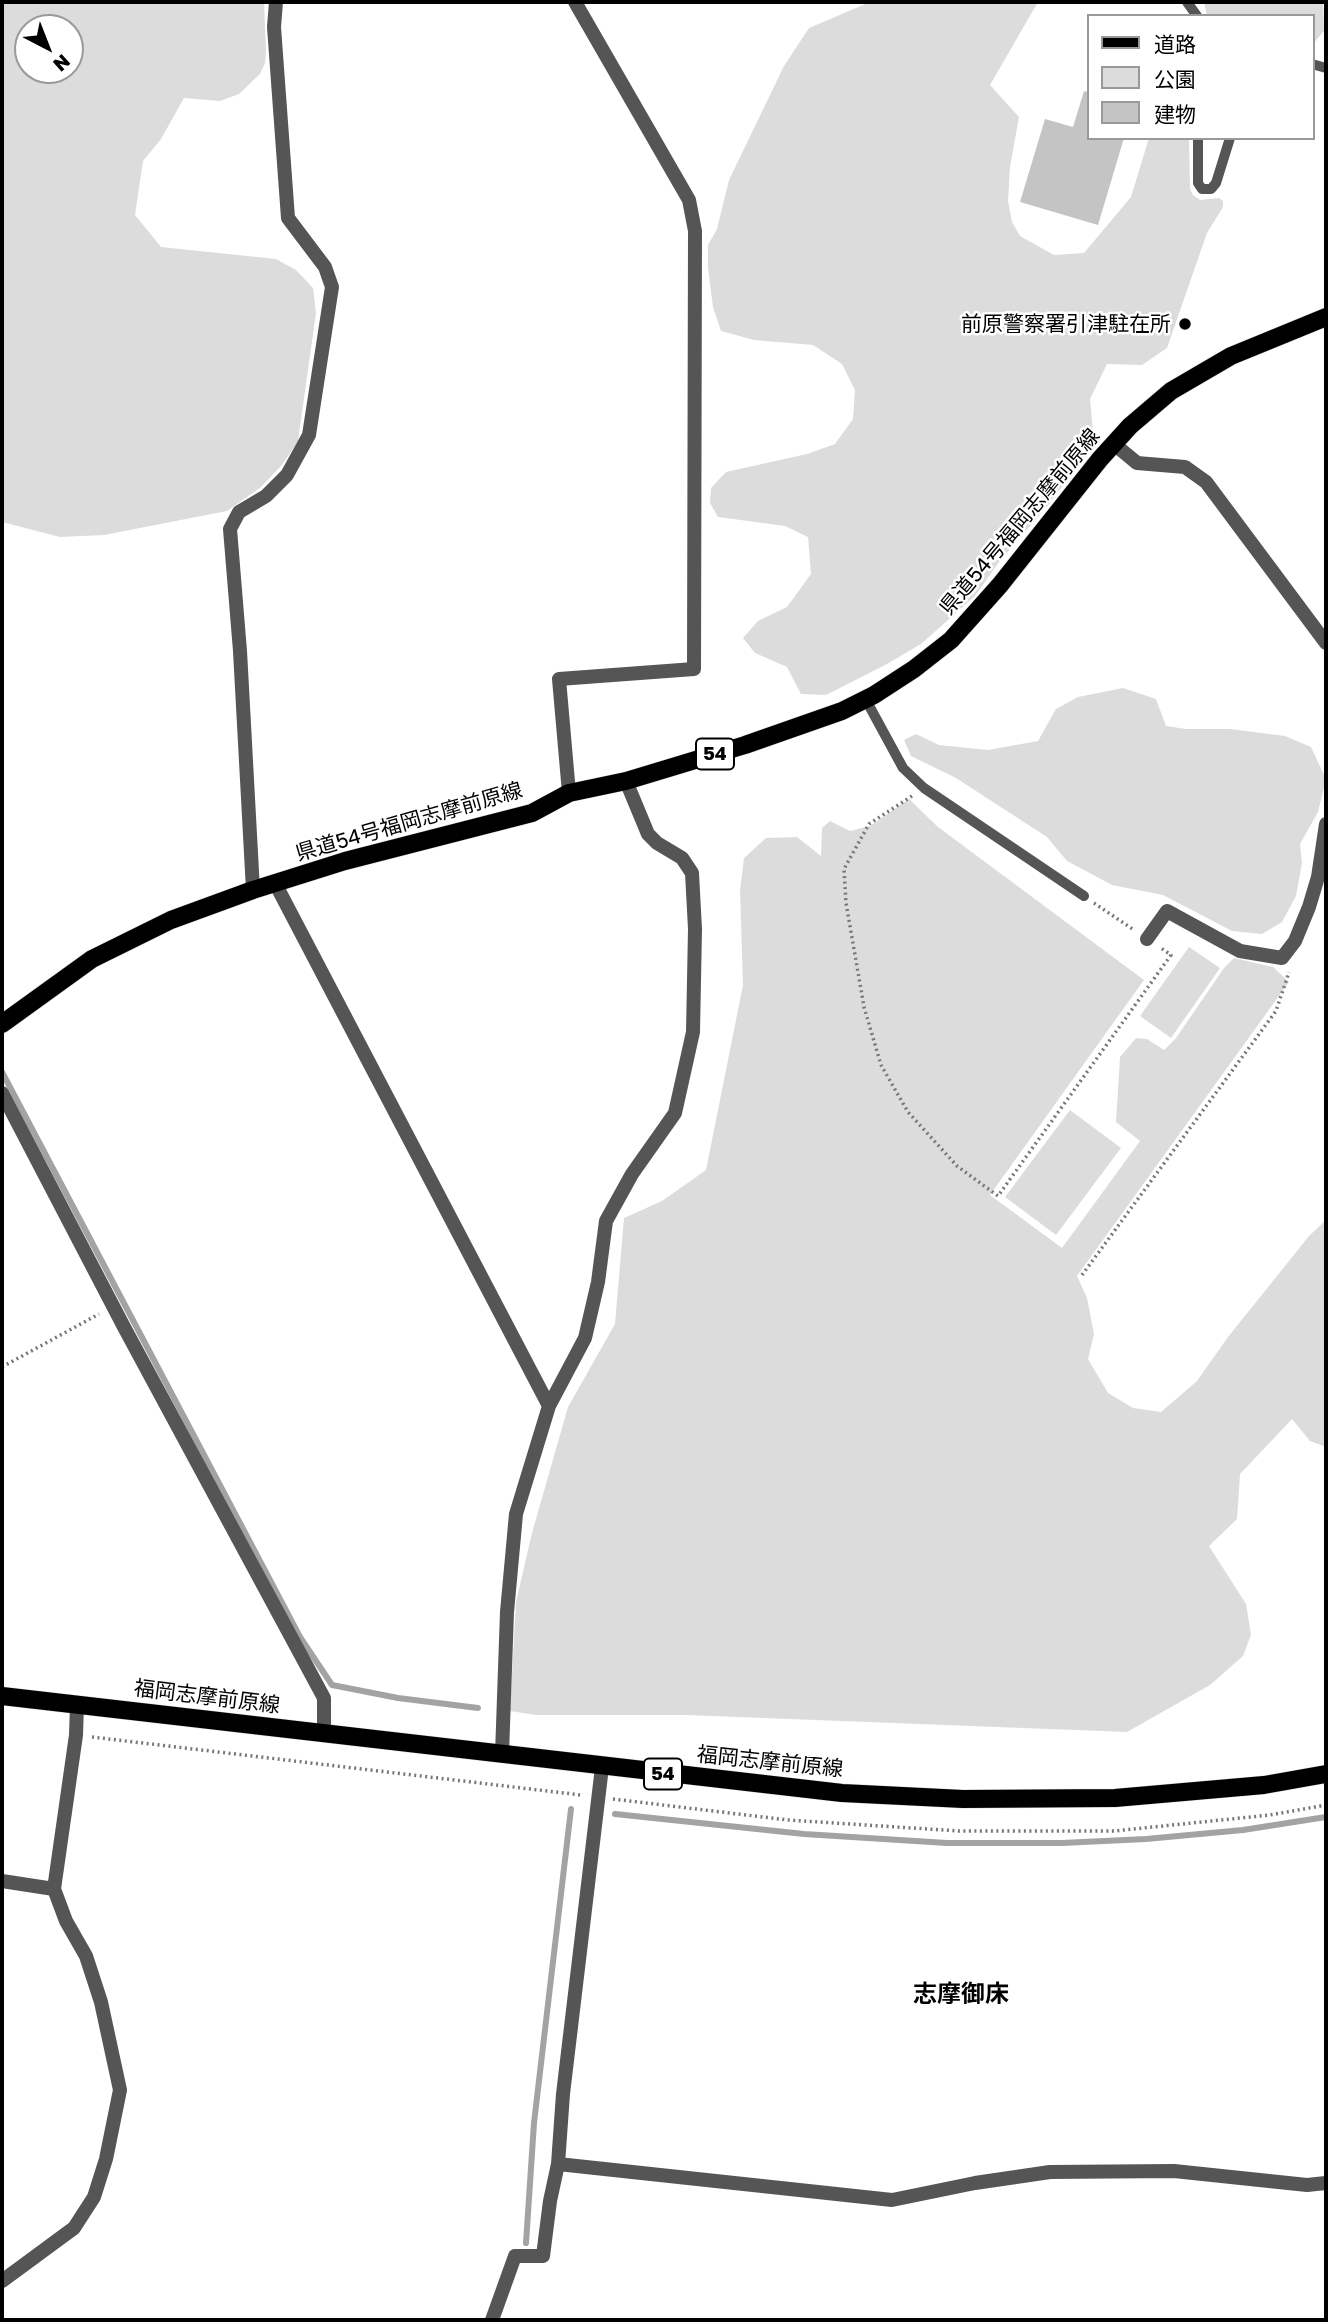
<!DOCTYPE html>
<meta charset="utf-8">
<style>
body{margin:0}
#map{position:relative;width:1328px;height:2322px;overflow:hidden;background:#fff;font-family:"Golos Text","Noto Sans JP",sans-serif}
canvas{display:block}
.frame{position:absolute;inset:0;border:4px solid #000;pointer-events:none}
.legend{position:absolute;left:1087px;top:14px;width:228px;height:126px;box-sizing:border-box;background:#fff;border:2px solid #999;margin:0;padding:9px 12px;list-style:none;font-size:21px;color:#000}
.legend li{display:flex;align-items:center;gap:14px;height:35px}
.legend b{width:35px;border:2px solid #999}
.north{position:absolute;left:14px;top:14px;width:70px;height:70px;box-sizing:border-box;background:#fff;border:2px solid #999;border-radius:50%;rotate:138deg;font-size:19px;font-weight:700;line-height:28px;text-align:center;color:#000}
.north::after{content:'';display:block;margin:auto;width:24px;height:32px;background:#000;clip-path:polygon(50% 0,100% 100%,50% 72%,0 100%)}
</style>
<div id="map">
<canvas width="1328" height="2322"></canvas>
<div class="frame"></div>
<ul class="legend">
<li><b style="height:9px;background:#000"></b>道路</li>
<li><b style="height:19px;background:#dcdcdc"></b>公園</li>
<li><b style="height:19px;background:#c4c4c4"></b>建物</li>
</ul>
<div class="north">N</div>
</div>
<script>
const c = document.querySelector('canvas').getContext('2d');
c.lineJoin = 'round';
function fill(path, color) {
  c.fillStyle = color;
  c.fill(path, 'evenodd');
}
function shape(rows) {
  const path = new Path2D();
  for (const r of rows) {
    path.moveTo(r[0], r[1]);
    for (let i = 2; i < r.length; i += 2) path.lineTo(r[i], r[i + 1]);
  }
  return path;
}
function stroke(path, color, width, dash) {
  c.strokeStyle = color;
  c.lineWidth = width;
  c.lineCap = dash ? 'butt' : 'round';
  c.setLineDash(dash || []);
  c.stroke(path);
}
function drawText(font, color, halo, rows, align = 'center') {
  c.font = font + ' "Golos Text","Noto Sans JP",sans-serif';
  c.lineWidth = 5;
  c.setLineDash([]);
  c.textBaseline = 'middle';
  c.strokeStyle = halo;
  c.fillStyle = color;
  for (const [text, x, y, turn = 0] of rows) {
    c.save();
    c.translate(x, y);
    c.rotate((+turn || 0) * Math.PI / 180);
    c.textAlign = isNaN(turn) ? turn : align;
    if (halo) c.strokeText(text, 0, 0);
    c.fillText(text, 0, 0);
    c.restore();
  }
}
const green = shape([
 [2,2,264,2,266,51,265,63,260,74,239,94,220,101,184,98,161,139,143,161,135,215,161,247,276,259,296,270,313,288,316,313,298,441,282,465,261,487,227,511,104,535,60,537,2,522],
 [28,28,70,28,70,70,28,70],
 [870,2,1038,2,990,85,1019,117,1010,167,1008,201,1012,222,1020,236,1054,255,1084,253,1131,197,1149,138,1189,138,1190,189,1193,195,1200,200,1219,198,1223,201,1223,207,1207,233,1167,348,1142,365,1107,364,1090,399,1094,443,1050,503,999,562,975,596,921,644,887,664,826,695,801,694,787,667,755,653,743,638,758,621,787,607,811,574,808,537,785,526,718,517,710,503,711,488,726,472,807,454,835,444,853,419,855,390,842,364,813,345,754,340,721,331,713,307,708,268,708,245,717,229,729,180,784,66,809,28],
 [1204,2,1323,2,1324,31,1313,44,1312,16,1207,16],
 [1123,688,1156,699,1166,726,1186,729,1230,729,1285,736,1311,747,1326,779,1318,812,1300,844,1302,863,1296,896,1282,922,1262,934,1232,931,1163,895,1112,885,1067,861,1047,837,956,778,911,756,904,740,916,734,939,745,988,750,1038,741,1056,709,1078,697],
 [909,799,938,827,1144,980,990,1195,1062,1248,1140,1141,1116,1122,1120,1057,1136,1038,1147,1039,1164,1050,1176,1038,1224,968,1234,958,1273,967,1289,982,1077,1276,1087,1298,1094,1334,1088,1359,1108,1393,1133,1408,1161,1412,1197,1381,1228,1337,1309,1236,1326,1220,1326,1447,1310,1441,1292,1419,1240,1474,1237,1519,1209,1546,1246,1604,1251,1635,1243,1656,1210,1685,1127,1732,686,1715,536,1715,510,1711,516,1602,532,1533,568,1407,615,1324,624,1218,662,1201,706,1170,743,985,740,891,744,858,766,838,797,837,821,856,822,828,830,821,850,831,870,826],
 [1189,947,1220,968,1171,1038,1140,1016],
 [1070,1110,1121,1148,1056,1235,1005,1197]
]);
const stream = shape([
 [2,1072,300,1637,332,1685,398,1698,478,1708],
 [615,1814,804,1834,947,1843,1062,1843,1146,1839,1243,1830,1326,1817],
 [526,2243,534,2123,571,1809]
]);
const building = shape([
 [1084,91,1088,92,1088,138,1124,138,1098,225,1020,202,1045,119,1073,127]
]);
const path = shape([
 [912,796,869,824,844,869,846,903,864,1007,881,1065,908,1112,957,1166,998,1196,1171,955,1161,948],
 [1094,903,1134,930],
 [1082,1275,1276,1011,1289,972],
 [2,1367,99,1314],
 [92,1737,581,1795],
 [613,1799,788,1820,959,1831,1114,1831,1270,1815,1326,1805]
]);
const lane = shape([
 [1187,2,1197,16],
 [1312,64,1326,68],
 [1198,138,1198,183,1202,189,1211,189,1216,183,1230,138],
 [866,700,903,768,924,788,1084,896]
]);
const street = shape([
 [1114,444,1137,463,1185,467,1206,482,1326,643],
 [569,793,559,679,694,669,695,231,689,200,575,2],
 [275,883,549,1406],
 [253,890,240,651,230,529,239,512,266,496,287,475,309,435,332,287,325,267,288,218,274,27,276,2],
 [1147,939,1167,911,1240,951,1282,958,1295,941,1309,907,1318,877,1326,824],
 [2,1093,124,1327,324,1698,324,1734],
 [502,1754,507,1612,516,1514,549,1406,585,1338,598,1282,606,1221,632,1174,675,1113,693,1032,695,929,692,873,682,858,657,843,648,834,626,781],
 [2,1881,54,1889],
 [558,2164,892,2200,975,2183,1050,2172,1174,2171,1307,2185,1326,2183],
 [2,2281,74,2228,94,2197,106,2159,120,2090,101,2002,86,1956,66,1921,54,1889,76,1735,77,1705],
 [492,2320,515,2256,543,2256,550,2201,558,2164,563,2094,602,1767]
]);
const primary = shape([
 [2,1024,92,959,171,920,253,890,345,861,532,813,569,793,626,781,745,745,842,711,874,695,914,669,951,640,1000,585,1100,459,1130,426,1171,391,1231,356,1326,317],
 [2,1696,842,1793,963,1799,1115,1798,1264,1785,1326,1774]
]);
const markers = [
 [1185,324,7,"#000"]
];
const shields = [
 [715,754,38],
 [663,1774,38]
];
const shieldNames = [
 ["54",715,754],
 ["54",663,1774]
];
const poiNames = [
 ["前原警察署引津駐在所",1171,324]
];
const streetNames = [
 ["県道54号福岡志摩前原線",1020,522,-50],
 ["県道54号福岡志摩前原線",409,822,-16],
 ["福岡志摩前原線",207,1697,7],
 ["福岡志摩前原線",770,1762,6]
];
const quarterNames = [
 ["志摩御床",961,1994]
];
fill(green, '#dcdcdc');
stroke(stream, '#a3a3a3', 6);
fill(building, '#c4c4c4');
stroke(primary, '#dbdbdb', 19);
stroke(path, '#777', 3.5, [2, 3.5]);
stroke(lane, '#555', 10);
stroke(street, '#555', 14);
stroke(primary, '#000', 18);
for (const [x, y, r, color] of markers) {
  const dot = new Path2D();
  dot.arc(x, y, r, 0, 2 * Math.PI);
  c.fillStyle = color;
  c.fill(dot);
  stroke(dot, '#fff', 2.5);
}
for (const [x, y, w] of shields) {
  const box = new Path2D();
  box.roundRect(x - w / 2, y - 15.5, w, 31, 5);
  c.fillStyle = '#fff';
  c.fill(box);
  stroke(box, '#000', 2);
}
drawText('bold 19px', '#000', null, shieldNames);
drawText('21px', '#000', '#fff', poiNames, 'right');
drawText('21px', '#000', '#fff', streetNames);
drawText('bold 24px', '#000', '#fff', quarterNames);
</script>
